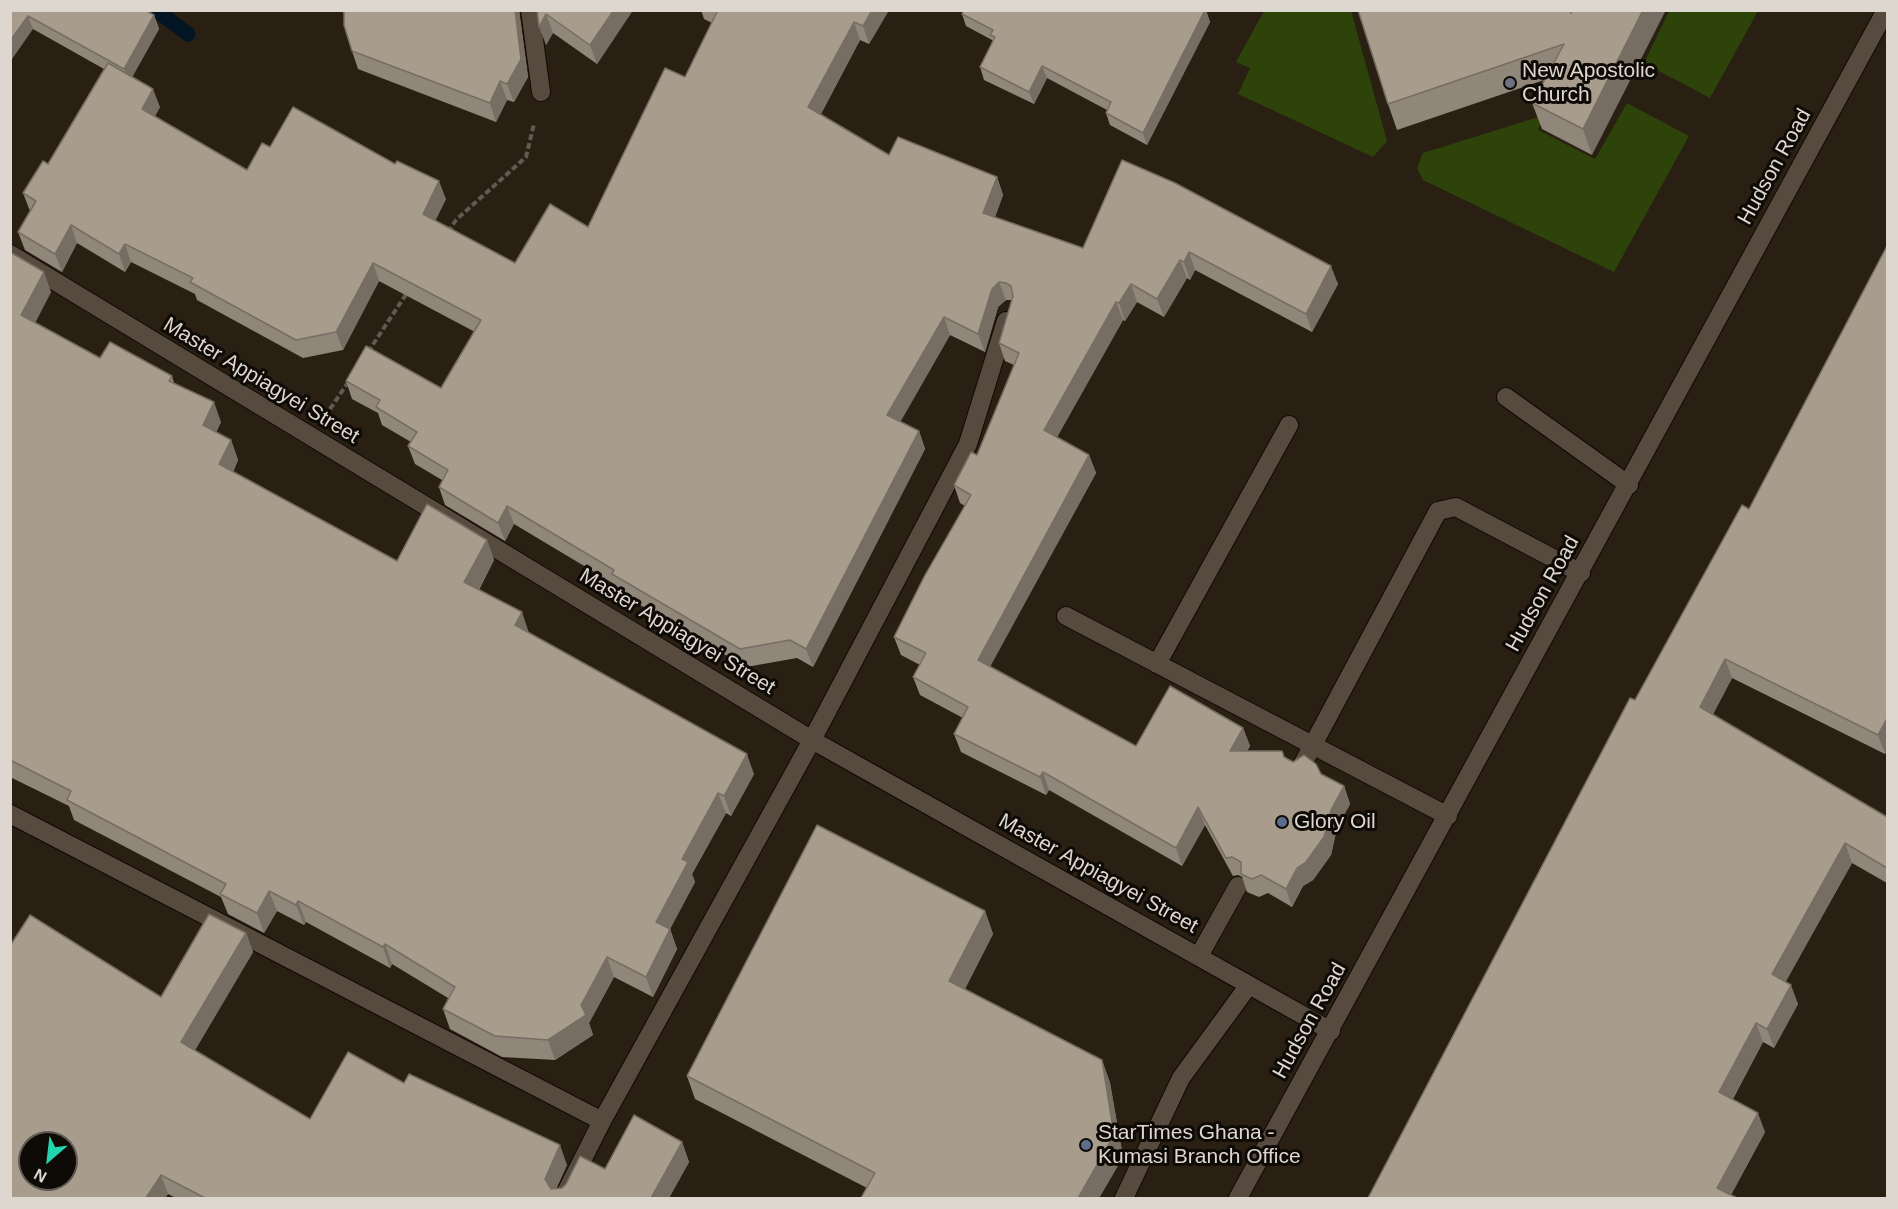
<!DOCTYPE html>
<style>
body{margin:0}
#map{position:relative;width:1898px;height:1209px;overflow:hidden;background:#292013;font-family:Helvetica,sans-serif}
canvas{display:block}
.frame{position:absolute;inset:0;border:12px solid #ded7d0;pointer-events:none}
.north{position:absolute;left:18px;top:1131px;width:60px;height:60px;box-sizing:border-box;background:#0e0a06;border:2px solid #615c57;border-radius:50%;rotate:208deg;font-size:16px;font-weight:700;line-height:24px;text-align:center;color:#ded7d0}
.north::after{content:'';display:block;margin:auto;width:21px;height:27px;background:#23d5af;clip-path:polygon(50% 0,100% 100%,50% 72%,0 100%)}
</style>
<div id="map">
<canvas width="1898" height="1209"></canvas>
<div class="frame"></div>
<div class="north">N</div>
</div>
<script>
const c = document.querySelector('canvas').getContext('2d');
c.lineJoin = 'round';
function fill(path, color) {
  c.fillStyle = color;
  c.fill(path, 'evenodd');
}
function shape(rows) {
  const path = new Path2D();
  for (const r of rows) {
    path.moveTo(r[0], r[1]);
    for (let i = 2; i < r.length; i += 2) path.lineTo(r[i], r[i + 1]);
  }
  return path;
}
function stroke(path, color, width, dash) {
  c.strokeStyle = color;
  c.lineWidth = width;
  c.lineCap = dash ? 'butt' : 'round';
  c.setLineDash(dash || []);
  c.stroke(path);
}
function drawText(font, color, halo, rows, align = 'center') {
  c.font = font + ' Helvetica,sans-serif';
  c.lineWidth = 6;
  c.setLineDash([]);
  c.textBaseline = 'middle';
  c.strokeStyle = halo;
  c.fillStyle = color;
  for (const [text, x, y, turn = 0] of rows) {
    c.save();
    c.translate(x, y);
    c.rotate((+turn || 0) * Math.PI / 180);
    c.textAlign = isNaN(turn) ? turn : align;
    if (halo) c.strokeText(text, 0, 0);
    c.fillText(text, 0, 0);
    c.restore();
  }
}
const green = shape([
 [1264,11,1351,11,1387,141,1373,157,1238,94,1250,68,1236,62],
 [1669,11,1758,11,1710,98,1644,63],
 [1627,103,1689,136,1614,272,1423,180,1417,168,1423,153,1545,115,1538,130,1595,159]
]);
const stream = shape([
 [156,10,188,34]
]);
const path = shape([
 [448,232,456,220,526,157,534,124],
 [368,352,407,293],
 [330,409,349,381]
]);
const minor = shape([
 [530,10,541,92],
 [10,254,812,740,1331,1031],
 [1506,397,1629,485],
 [1066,616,1448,816],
 [1157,664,1289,425],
 [1300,769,1438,511,1456,507,1581,573],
 [10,814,602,1121],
 [1199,956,1238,886],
 [563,1198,602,1121,812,740,968,444,1006,321],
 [1124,1198,1181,1078,1249,985],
 [1238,1198,1886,10]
]);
const wall = shape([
 [10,10,154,15,159,29,132,77,160,107,155,116,247,170,270,147,446,199,435,220,515,263,588,227,685,77,712,23,704,19,701,10,889,10,869,44,860,40,821,114,889,155,997,177,1003,195,995,217,1083,248,1122,160,1338,284,1312,332,1195,270,1190,280,1187,278,1164,317,1137,302,1125,321,1123,320,1057,437,1089,455,1096,473,990,666,1136,746,1243,728,1250,746,1247,751,1282,751,1285,758,1293,762,1321,774,1344,786,1350,804,1337,828,1331,855,1313,880,1303,886,1292,907,1268,893,1259,897,1247,892,1242,877,1238,875,1233,876,1205,825,1182,866,1049,790,1046,795,961,752,954,734,963,718,920,695,913,677,920,665,901,655,894,637,965,506,960,503,954,485,977,455,1014,365,1005,361,999,343,1012,300,1006,300,998,307,985,352,950,335,900,422,919,431,925,449,813,667,797,658,746,667,618,592,616,585,514,524,505,541,445,505,439,487,442,480,415,464,408,446,411,442,382,425,378,413,352,399,346,381,441,388,475,332,379,281,343,350,303,358,197,300,195,294,131,262,125,272,77,243,62,272,25,250,18,232,30,211,23,193,48,164,104,69,33,29],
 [339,10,519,10,528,77,514,102,507,100,496,122,358,69,352,51,344,13],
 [537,10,633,10,597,64,553,33,546,45],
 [964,10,1206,10,1210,22,1147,145,1110,125,1106,113,1107,110,1047,78,1034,104,984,80,980,67,993,42,992,40,966,26,962,14],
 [1358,10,1572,10,1592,155,1542,129,1532,103,1544,80,1397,130,1388,104],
 [1887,246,1887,750,1885,754,1732,678,1713,714,1887,817,1887,883,1852,863,1785,982,1798,1004,1774,1048,1763,1042,1733,1099,1765,1132,1731,1195,1368,1198,1635,700,1749,509],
 [10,252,51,292,35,322,100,358,172,376,174,383,221,422,216,432,231,440,238,460,233,472,397,561,487,540,494,560,479,590,529,633,754,774,731,816,726,813,692,874,695,882,670,929,677,949,653,997,614,977,589,1023,593,1035,555,1060,502,1057,450,1029,443,1009,448,998,392,964,390,968,306,922,304,925,277,911,264,933,228,914,221,897,74,820,69,806,12,778,10,782],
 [985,911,993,934,965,989,1102,1060,1110,1083,1123,1157,1099,1198,861,1198,867,1188,695,1099,687,1076],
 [246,933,253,952,195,1050,310,1119,404,1083,567,1165,556,1189,562,1188,605,1169,682,1142,689,1162,669,1198,176,1198,168,1194,165,1198,10,1198,161,997]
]);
const shadedWall = shape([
 [515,10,519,10,528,77,514,102,507,84],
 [614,10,633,10,597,64,590,45],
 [872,10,889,10,869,44,863,26],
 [1205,10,1210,22,1147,145,1143,133],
 [1643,10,1666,10,1592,155,1583,129],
 [546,14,553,33,546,45,539,27],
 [154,15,159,29,129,83,124,69],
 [28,16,33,29,10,62,10,41],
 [854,22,860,40,815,125,808,107],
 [1042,66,1047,78,1034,104,1029,92],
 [500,81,507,100,496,122,490,103],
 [153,89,160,107,149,127,142,109],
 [997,177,1003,195,990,231,983,213],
 [439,181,446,199,430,232,423,214],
 [71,225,77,243,62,272,55,254],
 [125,244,131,262,125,272,119,254],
 [1189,252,1195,270,1190,280,1184,262],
 [1180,260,1187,278,1164,317,1157,299],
 [373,263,379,281,343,350,336,332],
 [1331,266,1338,284,1312,332,1306,314],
 [44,272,51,292,29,335,21,315],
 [999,282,1006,300,998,307,985,352,978,334,992,289],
 [1131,284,1137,302,1125,321,1119,303],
 [1116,302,1123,320,1051,448,1044,430],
 [944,317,950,335,894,433,887,415],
 [214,402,221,422,210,445,203,425],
 [919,431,925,449,813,667,806,649],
 [231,440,238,460,226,484,219,464],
 [1089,455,1096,473,984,678,978,660],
 [507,506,514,524,505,541,498,523],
 [487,540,494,560,472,602,464,582],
 [522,612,529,633,515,625],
 [1725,659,1732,678,1707,726,1700,707],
 [1886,720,1887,724,1887,750,1885,754,1878,735],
 [1243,728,1250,746,1237,769,1230,751],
 [747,754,754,774,731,816,724,796],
 [1043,772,1049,790,1046,795,1040,777],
 [1344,786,1350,804,1337,828,1331,855,1313,880,1303,886,1292,907,1286,889],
 [718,793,726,813,692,874,695,882,670,929,677,949,653,997,646,977,656,922,682,859],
 [1198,807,1205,825,1182,866,1176,848],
 [1845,843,1852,863,1779,994,1772,974],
 [269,891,277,911,264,933,257,913],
 [298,901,306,922,304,925,296,905],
 [985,911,993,934,957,1004,949,981],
 [246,933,253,952,188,1062,181,1042],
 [385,944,392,964,390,968,383,947],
 [607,957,614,977,589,1023,593,1035,555,1060,548,1040,581,1005],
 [1791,985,1798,1004,1774,1048,1767,1029],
 [1756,1023,1763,1042,1726,1111,1719,1092],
 [1102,1060,1110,1083,1123,1157,1099,1198,1078,1198],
 [1758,1113,1765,1132,1729,1198,1717,1188],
 [682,1142,689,1162,669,1198,651,1198],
 [560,1145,567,1165,552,1198,545,1179],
 [161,1175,168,1194,165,1198,146,1198]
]);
const building = shape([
 [10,10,145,10,154,15,124,69,28,16,10,41,10,10],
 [344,10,515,10,521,59,507,84,500,81,490,103,352,51,344,25,344,10],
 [537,10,614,10,590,45,546,14,539,27,537,10],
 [715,10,872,10,863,26,854,22,808,107,889,155,898,137,997,177,983,213,1083,248,1122,160,1175,183,1331,266,1306,314,1189,252,1184,262,1180,260,1157,299,1131,284,1119,303,1116,302,1044,430,1089,455,978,660,1136,746,1170,686,1243,728,1230,751,1282,751,1284,757,1293,762,1304,755,1316,764,1321,774,1344,786,1331,810,1324,837,1306,862,1297,868,1286,889,1261,875,1252,879,1241,874,1241,862,1232,857,1226,858,1198,807,1176,848,1043,772,1040,777,954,734,968,707,913,677,926,653,894,637,924,577,971,495,954,485,971,452,977,455,1019,353,999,343,1013,296,1011,286,1006,283,999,282,992,289,978,334,944,317,887,415,919,431,806,649,790,640,740,649,612,574,614,570,507,506,498,523,439,487,448,470,408,446,417,432,376,407,380,400,346,381,366,346,441,388,481,320,373,263,336,332,296,340,190,282,193,278,125,244,119,254,71,225,55,254,18,232,36,201,23,193,43,161,48,164,108,63,153,89,142,109,247,170,262,143,270,147,293,107,395,164,397,161,439,181,423,214,515,263,550,204,588,227,665,68,685,77,717,12,715,10],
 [964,10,1205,10,1143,133,1106,113,1111,102,1042,66,1029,92,980,67,995,37,990,35,993,30,962,14,964,10],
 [1358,10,1570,10,1571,13,1572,10,1643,10,1583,129,1532,103,1564,44,1388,104,1358,10],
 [1887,246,1887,721,1886,720,1878,735,1725,659,1700,707,1887,817,1887,868,1845,843,1772,974,1791,985,1767,1029,1756,1023,1719,1092,1758,1113,1717,1188,1737,1198,1368,1198,1630,698,1635,700,1742,505,1749,509,1887,246],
 [10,252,44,272,21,315,100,358,110,342,172,376,169,381,214,402,203,425,231,440,219,464,397,561,427,504,487,540,464,582,522,612,515,625,747,754,724,796,718,793,682,859,688,862,656,922,670,929,646,977,607,957,581,1005,586,1015,548,1040,495,1036,443,1009,455,987,385,944,383,947,298,901,296,905,269,891,257,913,220,894,226,884,67,800,71,791,10,760,10,252],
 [817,825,985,911,949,981,1102,1060,1114,1135,1078,1198,861,1198,875,1173,687,1076,817,825],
 [209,914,246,933,181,1042,310,1119,348,1052,404,1083,409,1074,560,1145,545,1179,551,1189,562,1188,566,1184,580,1156,605,1169,634,1115,682,1142,651,1198,205,1198,161,1175,146,1198,10,1198,10,946,30,915,161,997,209,914],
 [30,1143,66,1143,66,1179,30,1179,30,1143]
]);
const markers = [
 [1510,83,6,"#6b7280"],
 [1282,822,6,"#5c6f8a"],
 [1086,1145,6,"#5c6f8a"]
];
const poiNames = [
 ["New Apostolic",1522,71],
 ["Church",1522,95],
 ["Glory Oil",1294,822],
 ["StarTimes Ghana -",1098,1133],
 ["Kumasi Branch Office",1098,1157]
];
const streetNames = [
 ["Hudson Road",1775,167,-61],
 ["Master Appiagyei Street",261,381,31],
 ["Hudson Road",1543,594,-61],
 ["Master Appiagyei Street",677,632,31],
 ["Master Appiagyei Street",1098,874,29],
 ["Hudson Road",1310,1021,-61]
];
fill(green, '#2e4309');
stroke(stream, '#011523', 15);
stroke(minor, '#120902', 20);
stroke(path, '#625a4f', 4, [6, 3]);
stroke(minor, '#564b3e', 18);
fill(wall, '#908679');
fill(shadedWall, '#766d63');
fill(building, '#a89c8d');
stroke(building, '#766d63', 1.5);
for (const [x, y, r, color] of markers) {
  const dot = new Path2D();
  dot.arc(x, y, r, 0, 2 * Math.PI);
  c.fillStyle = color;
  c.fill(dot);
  stroke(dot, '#0e0a06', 2);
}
drawText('21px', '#ded7d0', '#0e0a06', poiNames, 'left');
drawText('21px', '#ded7d0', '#0e0a06', streetNames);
</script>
